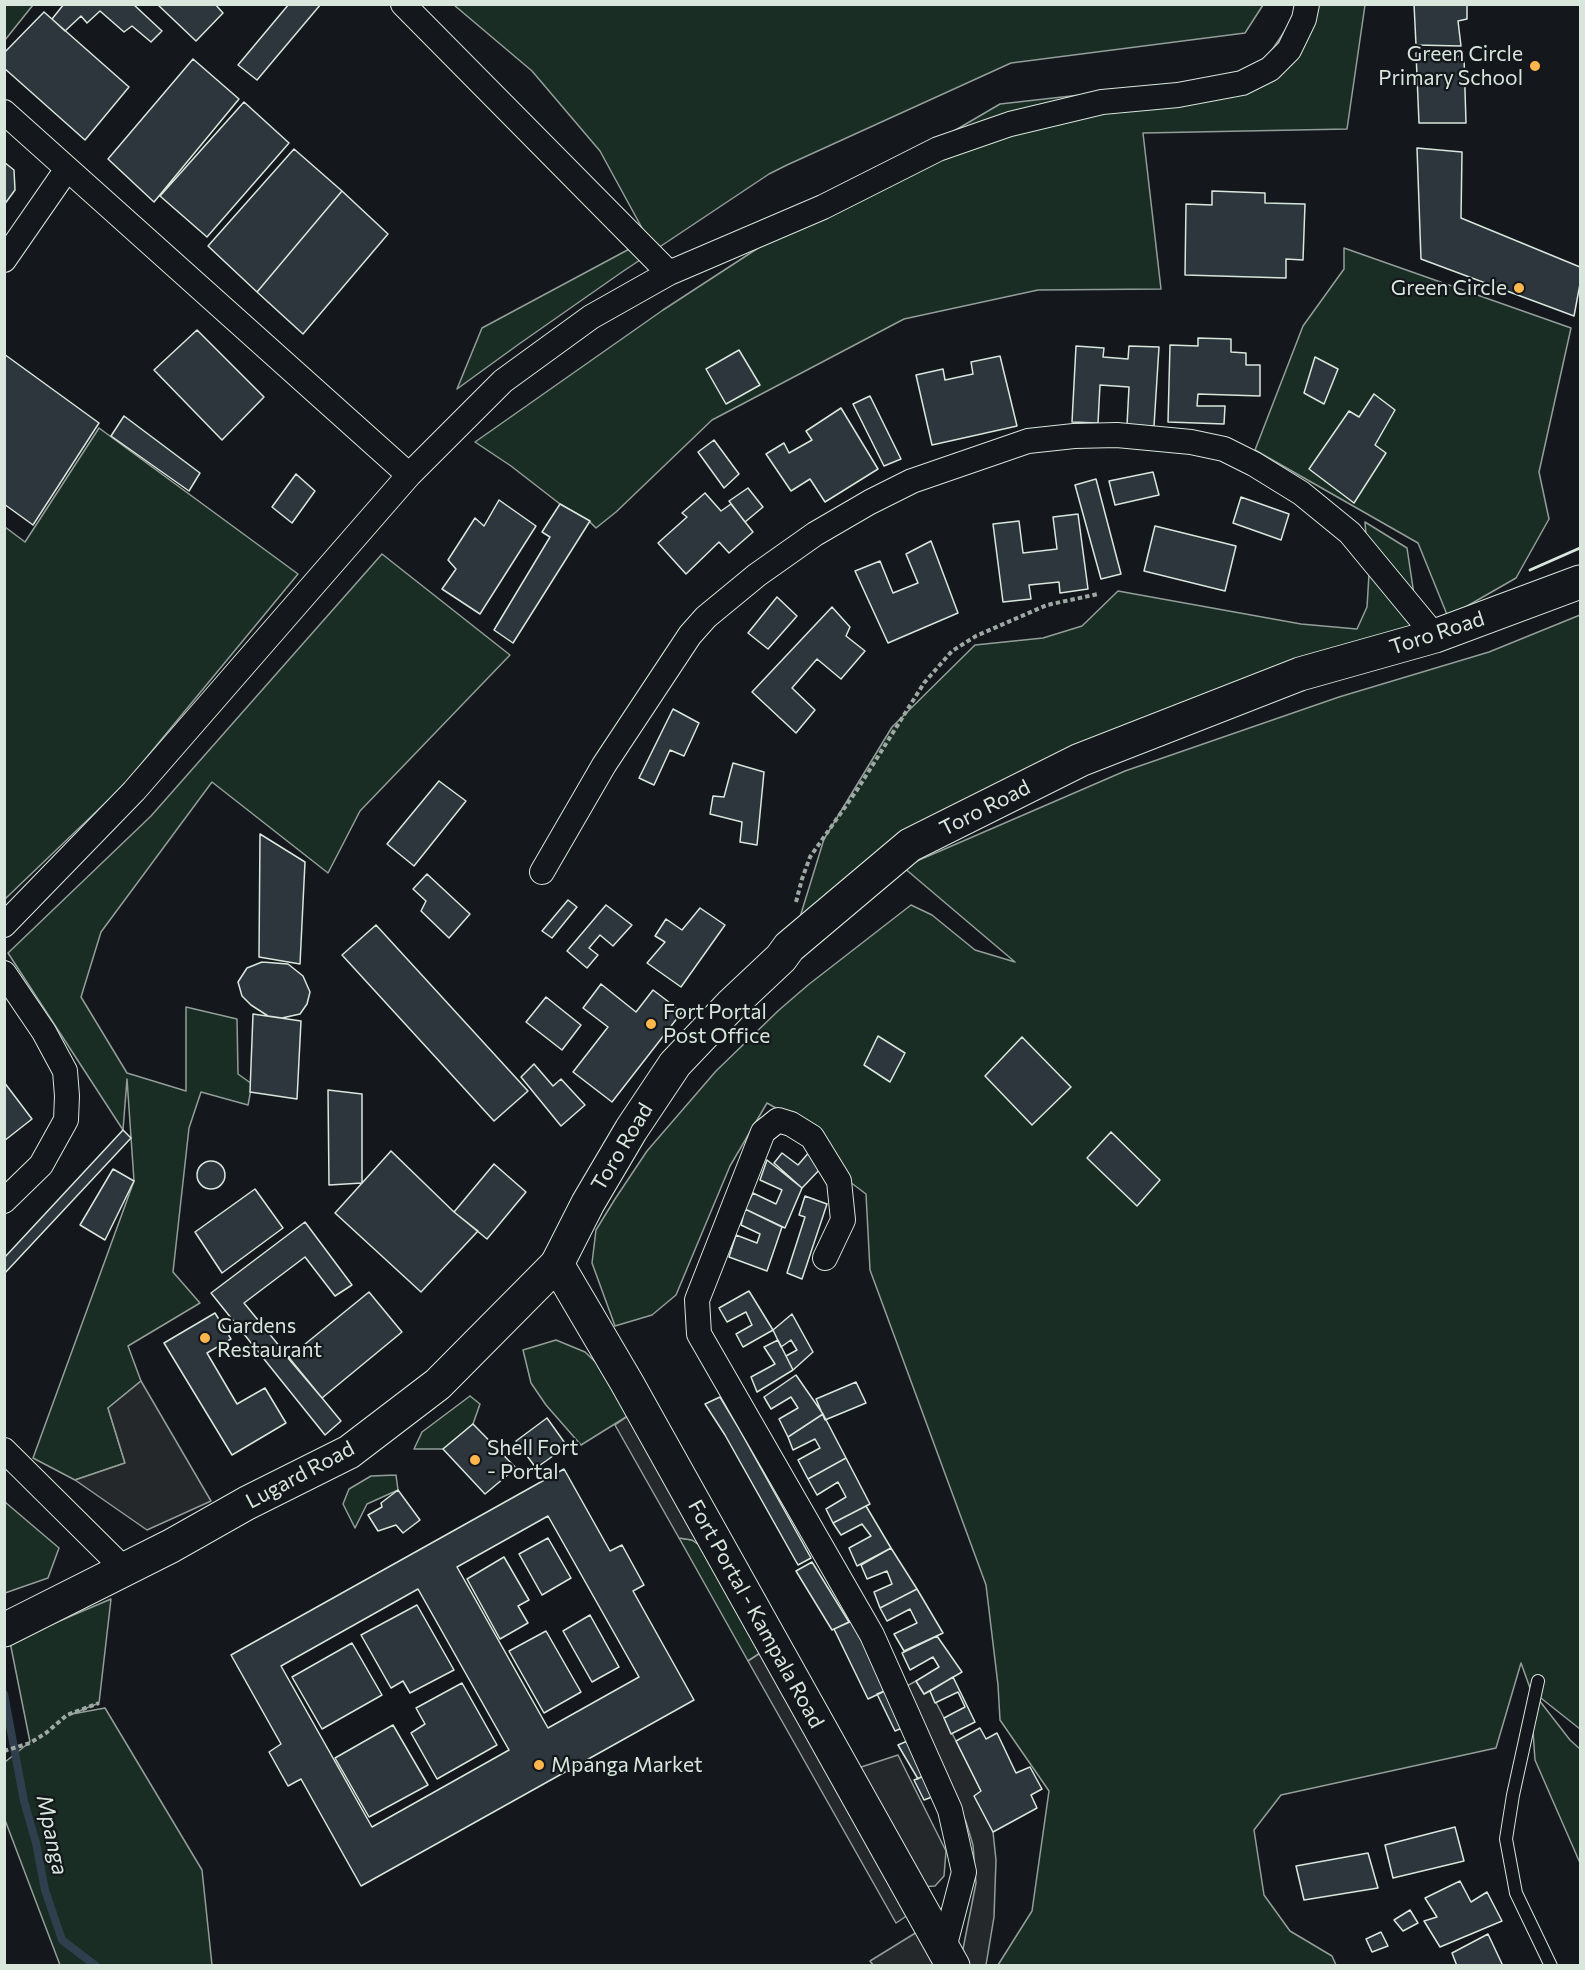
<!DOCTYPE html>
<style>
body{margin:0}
#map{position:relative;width:1585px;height:1970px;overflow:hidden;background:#14181c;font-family:Commissioner,sans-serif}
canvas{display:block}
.frame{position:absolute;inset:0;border:6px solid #d8e6dc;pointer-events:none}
</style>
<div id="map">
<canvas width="1585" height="1970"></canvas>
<div class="frame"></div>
</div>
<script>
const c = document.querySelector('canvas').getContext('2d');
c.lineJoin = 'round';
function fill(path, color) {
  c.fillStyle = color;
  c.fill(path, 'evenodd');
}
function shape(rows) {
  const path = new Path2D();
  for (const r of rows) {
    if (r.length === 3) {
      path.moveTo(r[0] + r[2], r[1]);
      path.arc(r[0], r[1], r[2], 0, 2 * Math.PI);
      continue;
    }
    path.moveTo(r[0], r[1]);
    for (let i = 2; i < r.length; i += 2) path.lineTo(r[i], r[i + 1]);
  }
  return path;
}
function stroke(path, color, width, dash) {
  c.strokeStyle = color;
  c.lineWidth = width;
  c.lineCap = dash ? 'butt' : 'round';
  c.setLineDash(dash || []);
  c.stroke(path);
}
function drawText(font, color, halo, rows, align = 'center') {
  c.font = font + ' Commissioner,sans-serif';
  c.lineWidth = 4.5;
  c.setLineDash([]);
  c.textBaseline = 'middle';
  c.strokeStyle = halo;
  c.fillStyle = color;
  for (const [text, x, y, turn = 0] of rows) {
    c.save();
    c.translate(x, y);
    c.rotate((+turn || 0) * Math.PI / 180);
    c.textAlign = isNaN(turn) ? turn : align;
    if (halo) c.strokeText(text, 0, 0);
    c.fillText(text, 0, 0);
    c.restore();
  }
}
const green = shape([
 [5,4,33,5,5,40,4,5,5,4],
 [454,5,1263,5,1245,33,1011,63,787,165,769,174,622,272,519,344,457,389,482,328,648,239,600,151,532,71,454,5],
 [1302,5,1365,5,1347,129,1143,133,1161,289,1038,290,904,319,712,420,616,512,596,528,589,521,560,504,511,466,475,442,663,310,795,224,1000,104,1169,85,1258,71,1302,5],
 [1344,248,1571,328,1539,472,1549,519,1516,578,1448,617,1418,543,1255,450,1303,326,1344,269,1344,248],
 [99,428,298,574,123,786,5,899,5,527,25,542,99,428],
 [1365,522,1407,548,1421,641,1114,751,912,849,796,930,824,839,892,727,975,645,1043,638,1082,626,1118,591,1301,624,1357,629,1367,607,1369,574,1365,522],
 [382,554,510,655,360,811,328,873,212,782,101,932,81,997,127,1073,186,1091,186,1007,237,1019,238,1074,252,1084,248,1105,201,1092,189,1128,173,1272,200,1303,128,1346,141,1381,108,1408,125,1463,75,1480,33,1458,134,1181,127,1079,123,1130,8,953,151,816,382,554],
 [1580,615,1580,1729,1532,1691,1570,1740,1580,1749,1580,1863,1535,1760,1530,1688,1521,1663,1496,1748,1281,1795,1254,1830,1264,1895,1290,1931,1332,1956,1336,1965,998,1965,1032,1911,1049,1791,1000,1720,998,1685,986,1585,870,1270,866,1194,846,1179,790,1116,767,1103,730,1166,676,1295,652,1315,615,1326,592,1263,596,1230,615,1199,647,1151,716,1071,779,1010,808,985,911,905,932,915,975,950,1015,962,903,867,1125,771,1339,697,1489,652,1580,615],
 [556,1340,585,1352,611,1377,634,1412,581,1445,546,1405,531,1383,523,1350,556,1340],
 [470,1396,480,1404,473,1424,443,1449,414,1449,422,1432,470,1396],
 [396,1475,398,1490,367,1504,355,1528,343,1504,349,1489,371,1476,396,1475],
 [5,1502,59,1548,48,1578,5,1593,5,1502],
 [679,1538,692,1540,714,1555,765,1650,748,1661,679,1538],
 [111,1599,99,1703,72,1714,105,1708,202,1870,212,1965,60,1965,5,1820,5,1762,30,1742,10,1642,111,1599]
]);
const parking = shape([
 [141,1381,211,1501,147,1530,75,1480,125,1463,108,1408,141,1381],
 [634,1412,714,1555,692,1540,679,1538,615,1425,634,1412],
 [765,1650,908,1915,896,1923,748,1661,765,1650],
 [916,1681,924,1694,930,1691,956,1741,981,1791,993,1832,996,1860,994,1917,986,1965,969,1965,962,1954,976,1883,973,1845,966,1822,905,1687,916,1681],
 [898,1755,946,1851,944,1876,935,1886,919,1887,852,1770,898,1755],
 [917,1932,935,1965,873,1965,870,1961,917,1932]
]);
const stream = shape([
 [4,1694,24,1801,36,1843,45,1890,62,1940,96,1966]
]);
const building = shape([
 [64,4,133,4,162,31,151,42,132,26,124,32,100,11,87,23,81,16,65,31,52,19,64,4],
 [157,4,215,4,223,13,196,41,157,4],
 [289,4,321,4,257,80,238,65,289,4],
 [1414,4,1467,4,1467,19,1458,21,1461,46,1416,45,1414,4],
 [44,12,129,87,85,140,4,68,4,53,44,12],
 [1416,53,1464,57,1466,123,1419,123,1416,53],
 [193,59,239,99,154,202,108,159,193,59],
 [244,102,289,143,207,237,160,196,244,102],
 [1417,148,1462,152,1461,218,1580,267,1580,284,1574,316,1421,259,1417,148],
 [294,149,342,191,257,292,208,246,294,149],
 [4,162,14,170,15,190,4,205,4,162],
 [342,191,388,234,303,334,257,292,342,191],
 [1212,191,1265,193,1265,203,1305,204,1303,260,1286,259,1286,278,1185,275,1186,204,1212,205,1212,191],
 [197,330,264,397,222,440,154,370,197,330],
 [1198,338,1231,339,1231,352,1246,353,1246,365,1260,365,1260,396,1198,394,1197,406,1225,406,1224,424,1168,422,1170,345,1198,346,1198,338],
 [1076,346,1104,348,1103,357,1128,359,1129,346,1159,347,1154,426,1127,425,1129,387,1100,385,1098,423,1072,422,1076,346],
 [739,350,760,385,726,404,706,369,739,350],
 [4,354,99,423,33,525,4,504,4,354],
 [1000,356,1017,426,932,445,916,375,943,369,945,380,973,374,971,362,1000,356],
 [1315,357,1338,369,1324,404,1304,393,1315,357],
 [1374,394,1395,410,1375,445,1386,453,1354,503,1309,469,1349,411,1359,417,1374,394],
 [870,396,901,459,884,466,853,404,870,396],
 [841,408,878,469,825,502,810,479,791,491,766,454,784,443,789,453,812,440,806,431,841,408],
 [124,416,200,473,189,491,111,436,124,416],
 [714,440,739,474,724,488,698,452,714,440],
 [1153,472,1159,495,1115,505,1109,481,1153,472],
 [296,474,315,491,292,523,272,507,296,474],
 [1096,479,1121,574,1101,579,1075,485,1096,479],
 [748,488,763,507,745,522,729,501,748,488],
 [705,493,721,511,731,504,753,532,729,553,719,542,686,574,658,543,687,517,682,513,705,493],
 [1241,497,1289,514,1281,540,1233,523,1241,497],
 [499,500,536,526,480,614,442,589,456,569,448,560,475,518,484,526,499,500],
 [560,504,590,521,513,643,494,630,550,537,542,532,560,504],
 [1078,514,1088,589,1060,593,1059,582,1029,585,1031,599,1003,602,993,524,1019,521,1023,553,1057,549,1053,517,1078,514],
 [1155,526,1236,546,1225,591,1144,571,1155,526],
 [931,541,958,613,888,643,855,571,880,561,893,593,918,583,906,554,931,541],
 [777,597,797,616,768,649,748,633,777,597],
 [832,607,850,627,846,636,865,651,841,679,817,659,792,688,815,710,796,733,752,692,832,607],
 [673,709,699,723,684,756,670,750,654,785,639,778,673,709],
 [733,763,764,772,757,845,740,842,742,822,710,814,713,796,724,797,733,763],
 [439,781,466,801,414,866,387,844,439,781],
 [260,834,305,862,300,964,259,957,260,834],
 [427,874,470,914,449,938,421,911,426,901,413,889,427,874],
 [568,900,577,907,552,938,542,931,568,900],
 [606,905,632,925,613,946,600,935,589,948,598,955,587,968,567,951,606,905],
 [700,908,725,925,681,987,647,963,665,942,655,936,666,919,682,930,700,908],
 [376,925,528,1091,494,1121,342,955,376,925],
 [262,962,288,964,303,976,310,992,307,1004,300,1014,282,1018,268,1016,251,1005,242,996,238,982,247,968,262,962],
 [601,984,636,1012,653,990,682,1012,612,1102,573,1072,608,1027,583,1008,601,984],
 [546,997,581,1025,562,1050,526,1022,546,997],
 [253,1014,301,1021,297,1099,250,1092,253,1014],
 [878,1036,905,1053,890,1082,864,1065,878,1036],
 [1022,1037,1071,1087,1032,1125,985,1076,1022,1037],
 [534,1064,553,1086,561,1079,585,1105,561,1126,521,1077,534,1064],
 [4,1082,32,1119,4,1141,4,1082],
 [328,1090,362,1094,362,1183,329,1185,328,1090],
 [123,1130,131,1138,4,1274,4,1258,123,1130],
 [1111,1132,1160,1180,1137,1206,1087,1158,1111,1132],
 [811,1150,825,1164,802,1188,774,1163,782,1153,798,1165,811,1150],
 [391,1151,454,1212,478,1231,421,1292,335,1213,391,1151],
 [767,1160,802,1188,785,1228,745,1209,753,1193,776,1204,782,1190,760,1180,767,1160],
 [211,1175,14],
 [494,1164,526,1192,487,1239,454,1212,494,1164],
 [113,1169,134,1181,105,1240,80,1225,113,1169],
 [255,1189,283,1228,222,1273,195,1232,255,1189],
 [805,1196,827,1204,802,1279,787,1273,805,1217,799,1215,805,1196],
 [745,1209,782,1227,767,1271,729,1257,736,1235,757,1243,760,1234,741,1225,745,1209],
 [305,1222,352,1285,335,1296,305,1257,244,1303,341,1421,325,1435,211,1293,305,1222],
 [749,1291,773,1330,743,1347,736,1334,752,1325,746,1312,727,1322,719,1308,749,1291],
 [369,1292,402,1332,322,1398,288,1358,369,1292],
 [215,1313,231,1339,207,1353,237,1404,265,1388,286,1423,232,1455,164,1343,215,1313],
 [792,1314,813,1352,793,1370,786,1356,797,1350,791,1340,781,1347,773,1330,792,1314],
 [778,1340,793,1370,757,1392,751,1377,775,1364,764,1347,778,1340],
 [796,1375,823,1414,788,1437,779,1419,798,1408,791,1397,771,1409,764,1397,796,1375],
 [856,1382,866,1403,825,1420,816,1399,856,1382],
 [720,1397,738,1427,811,1558,798,1565,725,1435,705,1404,720,1397],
 [823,1414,846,1458,808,1479,798,1460,820,1448,815,1439,793,1450,788,1437,823,1414],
 [547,1418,567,1446,536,1468,516,1441,547,1418],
 [473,1424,516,1468,485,1494,443,1449,473,1424],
 [846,1458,870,1504,833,1523,826,1509,846,1497,838,1482,817,1495,808,1479,846,1458],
 [564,1469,610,1551,622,1545,644,1585,633,1591,694,1700,361,1886,301,1779,288,1786,269,1752,281,1744,231,1655,564,1469],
 [548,1516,639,1677,548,1728,457,1567,548,1516],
 [418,1589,509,1750,372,1827,281,1666,418,1589],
 [398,1490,420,1520,403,1533,396,1525,378,1531,368,1515,382,1507,381,1503,398,1490],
 [866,1506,891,1548,857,1566,849,1548,871,1536,862,1524,841,1535,833,1523,866,1506],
 [548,1538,571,1578,542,1595,519,1554,548,1538],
 [891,1548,917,1589,880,1608,874,1592,892,1584,887,1571,867,1579,861,1565,891,1548],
 [504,1557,529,1600,518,1606,528,1623,500,1639,467,1579,504,1557],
 [812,1562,849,1622,832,1630,796,1571,812,1562],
 [917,1589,943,1633,904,1651,894,1634,917,1623,910,1609,887,1621,880,1608,917,1589],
 [417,1605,454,1670,410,1693,403,1681,391,1688,361,1635,417,1605],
 [590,1615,619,1667,592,1682,563,1631,590,1615],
 [852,1621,887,1690,868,1699,834,1629,852,1621],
 [546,1631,581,1692,544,1713,509,1651,546,1631],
 [937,1636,962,1672,924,1694,916,1681,939,1667,933,1657,910,1670,902,1653,937,1636],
 [352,1643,382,1695,322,1729,292,1677,352,1643],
 [953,1677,975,1722,951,1734,944,1718,965,1707,958,1692,935,1703,930,1691,953,1677],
 [462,1683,497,1745,437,1779,411,1733,425,1724,416,1708,462,1683],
 [892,1688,909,1725,895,1731,877,1694,892,1688],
 [393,1725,428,1785,369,1817,335,1758,393,1725],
 [980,1728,986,1739,997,1733,1016,1773,1030,1767,1042,1789,1031,1795,1037,1808,993,1832,974,1796,981,1791,956,1741,980,1728],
 [912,1739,929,1771,918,1779,898,1745,912,1739],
 [927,1775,937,1795,924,1800,914,1780,927,1775],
 [1455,1827,1464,1861,1393,1878,1385,1845,1455,1827],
 [1368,1853,1378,1888,1304,1900,1296,1866,1368,1853],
 [1460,1881,1471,1902,1487,1892,1502,1921,1440,1947,1424,1921,1437,1917,1425,1898,1460,1881],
 [1410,1910,1418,1923,1403,1931,1394,1920,1410,1910],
 [1381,1932,1388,1946,1372,1952,1366,1939,1381,1932],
 [1488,1934,1503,1966,1457,1966,1452,1953,1488,1934]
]);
const path = shape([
 [796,902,802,879,810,857,857,790,924,683,952,651,976,636,1047,605,1098,594],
 [4,1751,30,1743,46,1733,67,1715,99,1703]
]);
const lane = shape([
 [1538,1681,1513,1795,1506,1839,1516,1893,1551,1966]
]);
const street = shape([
 [403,4,669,273],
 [4,112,409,475],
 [4,260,67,169],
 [542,872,604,765,690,635,706,617,757,575,815,534,870,502,912,481,1028,441,1074,436,1117,435,1191,442,1224,449,1254,464,1301,493,1350,533,1435,636],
 [4,925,134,791,409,475,503,381,591,317,669,273,823,207,938,149,1010,124,1102,102,1178,95,1242,83,1270,69,1289,50,1304,19,1307,4],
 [4,973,44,1032,65,1071,67,1096,66,1120,41,1165,4,1201],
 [825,1258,843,1220,839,1181,812,1137,791,1124,778,1120,763,1132,697,1300,699,1334,872,1635,950,1810,964,1872,944,1948],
 [4,1450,125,1570]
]);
const secondary = shape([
 [557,1264,588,1203,631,1130,675,1064,731,1005,781,958,789,947,910,845,1080,760,1300,674,1435,636,1580,582]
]);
const highway = shape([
 [4,1630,171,1546,247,1503,349,1452,438,1384,557,1264,627,1383,953,1966]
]);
const wall = shape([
 [1530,570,1580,548]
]);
const markers = [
 [1535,66,6,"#ffb74d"],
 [1519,288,6,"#ffb74d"],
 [651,1024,6,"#ffb74d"],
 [205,1338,6,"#ffb74d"],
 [475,1460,6,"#ffb74d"],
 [539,1765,6,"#ffb74d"]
];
const poiNames = [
 ["Green Circle",1523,54,"right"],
 ["Primary School",1523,78,"right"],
 ["Green Circle",1507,288,"right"],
 ["Fort Portal",663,1012],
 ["Post Office",663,1036],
 ["Gardens",217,1326],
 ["Restaurant",217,1350],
 ["Shell Fort",487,1448],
 ["- Portal",487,1472],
 ["Mpanga Market",551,1765]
];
const streetNames = [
 ["Toro Road",1437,633,-18],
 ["Toro Road",985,808,-27],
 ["Toro Road",622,1147,-59],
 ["Lugard Road",300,1475,-28],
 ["Fort Portal - Kampala Road",756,1614,61]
];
const waterNames = [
 ["Mpanga",52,1835,78]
];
fill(green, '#1a2d24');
stroke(green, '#939e99', 1.5);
fill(parking, '#24282b');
stroke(parking, '#939e99', 1.5);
stroke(stream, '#2f3f4d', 8);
fill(building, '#2c363c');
stroke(building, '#d8e6dc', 1.5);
stroke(lane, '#d8e6dc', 14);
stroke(street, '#d8e6dc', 26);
stroke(secondary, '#d8e6dc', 35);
stroke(highway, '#d8e6dc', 35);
stroke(path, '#9da8a2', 4, [4.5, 3]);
stroke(lane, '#14181c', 12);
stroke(street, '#14181c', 24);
stroke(secondary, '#14181c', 33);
stroke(highway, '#14181c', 33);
stroke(wall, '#d8e6dc', 3);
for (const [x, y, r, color] of markers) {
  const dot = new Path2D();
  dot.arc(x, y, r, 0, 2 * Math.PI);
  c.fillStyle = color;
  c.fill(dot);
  stroke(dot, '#14181c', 2);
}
drawText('21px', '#d8e6dc', '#14181c', poiNames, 'left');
drawText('21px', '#d8e6dc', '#14181c', streetNames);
drawText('italic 22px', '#d8e6dc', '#14181c', waterNames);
</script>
